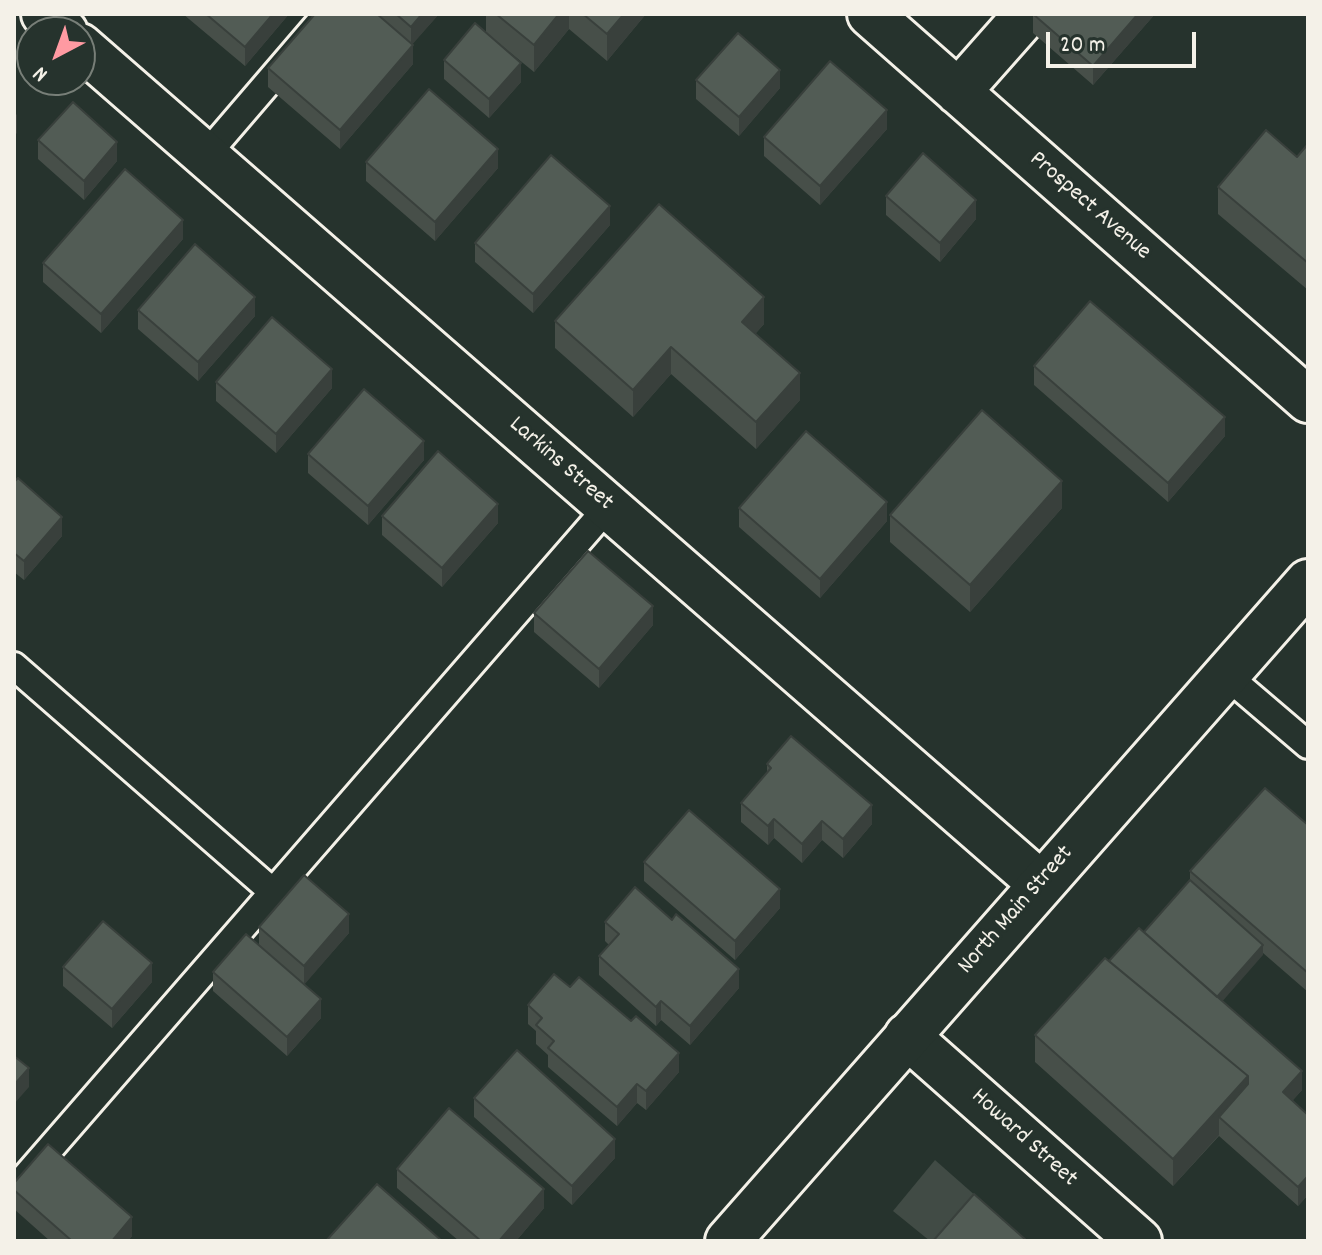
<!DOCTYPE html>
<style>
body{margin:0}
#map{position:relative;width:1322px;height:1255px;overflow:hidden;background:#26332d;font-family:Dekko,sans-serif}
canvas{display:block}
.frame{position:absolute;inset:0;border:16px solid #f4f1e8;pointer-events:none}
.north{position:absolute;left:16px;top:16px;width:80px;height:80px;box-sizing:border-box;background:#26332d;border:2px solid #787f78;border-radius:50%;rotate:221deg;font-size:22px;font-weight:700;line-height:32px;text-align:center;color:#f4f1e8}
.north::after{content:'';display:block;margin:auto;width:28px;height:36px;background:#ff9aa2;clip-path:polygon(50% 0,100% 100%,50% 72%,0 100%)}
.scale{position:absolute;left:1046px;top:32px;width:150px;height:36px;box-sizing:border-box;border:4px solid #f4f1e8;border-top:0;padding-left:10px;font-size:24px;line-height:28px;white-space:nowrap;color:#f4f1e8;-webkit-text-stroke:6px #26332d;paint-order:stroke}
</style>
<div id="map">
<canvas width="1322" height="1255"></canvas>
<div class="frame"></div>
<div class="north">N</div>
<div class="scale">20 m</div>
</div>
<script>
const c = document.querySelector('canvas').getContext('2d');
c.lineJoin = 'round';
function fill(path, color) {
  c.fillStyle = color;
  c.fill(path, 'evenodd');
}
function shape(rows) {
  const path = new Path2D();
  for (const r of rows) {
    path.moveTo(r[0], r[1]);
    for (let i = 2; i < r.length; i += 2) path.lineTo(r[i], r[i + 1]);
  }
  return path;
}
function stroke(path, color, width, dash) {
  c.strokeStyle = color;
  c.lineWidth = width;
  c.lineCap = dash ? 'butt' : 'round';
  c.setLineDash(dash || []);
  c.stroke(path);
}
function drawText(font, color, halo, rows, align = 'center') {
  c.font = font + ' Dekko,sans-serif';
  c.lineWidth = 6;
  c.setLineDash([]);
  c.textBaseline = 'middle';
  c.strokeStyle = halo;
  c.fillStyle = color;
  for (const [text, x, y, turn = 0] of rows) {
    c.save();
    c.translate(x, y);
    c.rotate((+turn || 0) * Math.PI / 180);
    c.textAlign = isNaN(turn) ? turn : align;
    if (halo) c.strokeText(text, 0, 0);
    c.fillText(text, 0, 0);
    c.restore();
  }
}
const green = shape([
 [935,1160,977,1197,942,1241,930,1241,893,1211]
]);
const service = shape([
 [206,155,327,14],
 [14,666,273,892],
 [1226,675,1308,745],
 [14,1190,608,507]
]);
const minor = shape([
 [44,14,65,32],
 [870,14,1308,400],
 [80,46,1041,884],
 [958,92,1027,14]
]);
const tertiary = shape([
 [907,1036,1139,1241]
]);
const primary = shape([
 [728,1241,1308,582]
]);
const wall = shape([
 [183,14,289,14,245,66],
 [315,14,439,14,412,44,413,64,340,149,268,87,268,68],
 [486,14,646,14,607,61,569,29,534,72,491,37,521,82,489,118,444,79,444,60,486,32],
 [1033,14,1155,14,1093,85,1033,33],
 [696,80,780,88,739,136,696,99],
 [887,129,820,205,764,156,764,137],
 [38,140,117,161,84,200,38,159],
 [1308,144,1308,290,1218,214,1218,187,1297,157],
 [366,162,498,168,435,241,366,181],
 [886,196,976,219,940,262,886,215],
 [610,225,533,313,475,262,475,243],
 [183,239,101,333,43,282,43,263],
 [138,310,255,316,198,381,138,329],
 [555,321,764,324,755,334,800,400,756,449,671,374,633,417,555,348],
 [1034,366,1225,436,1168,502,1034,385],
 [216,382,332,388,276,453,216,401],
 [308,454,424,460,368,525,308,473],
 [14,482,62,536,24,580,14,572],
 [739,508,887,521,820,598,739,527],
 [1062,508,970,612,890,542,890,515],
 [382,516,498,523,442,587,382,535],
 [534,613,653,625,599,688,534,632],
 [767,764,872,824,843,858,822,840,802,863,774,838,768,845,741,822,741,803,767,773],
 [1308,825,1308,992,1263,953,1222,1001,1302,1090,1292,1101,1308,1115,1308,1195,1298,1206,1219,1136,1173,1186,1035,1062,1035,1035,1109,961,1144,932,1190,880,1190,871],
 [644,862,780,908,735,960,644,881],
 [605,922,739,988,690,1045,661,1020,656,1026,599,975,599,956,609,945,605,941],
 [259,927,349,933,304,984,321,1018,287,1056,213,991,213,972,259,945],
 [63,967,152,982,112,1028,63,986],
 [570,987,679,1072,646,1110,637,1103,617,1126,548,1067,548,1055,536,1044,536,1031,528,1024,528,1005],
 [474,1098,615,1158,572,1205,474,1117],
 [397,1169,544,1208,516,1241,459,1241,397,1188],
 [14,1183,132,1236,128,1241,50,1241,14,1209]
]);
const shadedWall = shape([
 [273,14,289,14,245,66,245,47],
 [422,14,439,14,411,46,411,27],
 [559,14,569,14,569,29,534,72,534,45],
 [624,14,646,14,607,61,607,34],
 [1138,14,1155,14,1093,85,1093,66],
 [413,45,413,64,340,149,340,130],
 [521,63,521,82,489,118,489,99],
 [780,70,780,88,739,136,739,117],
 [887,110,887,129,820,205,820,186],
 [17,114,17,133,14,136,14,117],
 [117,142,117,161,84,200,84,181],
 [498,149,498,168,435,241,435,222],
 [976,200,976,219,940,262,940,243],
 [610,206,610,225,533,313,533,294],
 [183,220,183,239,101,333,101,314],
 [255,297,255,316,198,381,198,362],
 [764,297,764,324,742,349,742,322],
 [671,347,671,374,633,417,633,390],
 [332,369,332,388,276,453,276,434],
 [800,373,800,400,756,449,756,422],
 [1225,417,1225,436,1168,502,1168,483],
 [424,441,424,460,368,525,368,506],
 [1062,481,1062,508,970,612,970,585],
 [887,502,887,521,820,598,820,579],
 [498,504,498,523,442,587,442,568],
 [62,517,62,536,24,580,24,561],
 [653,606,653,625,599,688,599,669],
 [872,805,872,824,843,858,843,839],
 [774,819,774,838,768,845,768,826],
 [822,821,822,840,802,863,802,844],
 [780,889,780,908,735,960,735,941],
 [349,914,349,933,304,985,304,966],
 [1263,945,1263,955,1213,1012,1213,1002],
 [152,963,152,982,112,1028,112,1009],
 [739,969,739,988,690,1045,690,1026],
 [321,999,321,1018,287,1056,287,1037],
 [661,1001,661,1020,656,1026,656,1007],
 [679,1053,679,1072,646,1110,646,1091],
 [29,1068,29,1087,14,1104,14,1085],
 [1302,1071,1302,1090,1283,1111,1283,1092],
 [1248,1076,1248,1103,1219,1117,1219,1135,1173,1186,1173,1159],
 [637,1084,637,1103,617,1126,617,1107],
 [615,1139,615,1158,572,1205,572,1186],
 [1308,1176,1308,1195,1298,1206,1298,1187],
 [544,1189,544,1208,516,1241,499,1241],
 [132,1217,132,1236,128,1241,112,1241]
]);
const building = shape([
 [206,14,273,14,245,47,206,14],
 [315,14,377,14,413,45,340,130,268,68,315,14],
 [396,14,422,14,411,27,396,14],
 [496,14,559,14,534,45,496,14],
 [583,14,624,14,607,34,583,14],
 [1033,14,1138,14,1093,66,1033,14],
 [475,23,521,63,489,99,444,60,475,23],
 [738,33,780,70,739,117,696,80,738,33],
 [830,61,887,110,820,186,764,137,830,61],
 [429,89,498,149,435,222,366,162,429,89],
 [73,102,117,142,84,181,38,140,73,102],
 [1266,130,1297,157,1308,144,1308,263,1218,187,1266,130],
 [923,153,976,200,940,243,886,196,923,153],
 [551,155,610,206,533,294,475,243,551,155],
 [125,169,183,220,101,314,43,263,125,169],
 [659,204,764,297,742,322,800,373,756,422,671,347,633,390,555,321,659,204],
 [195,244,255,297,198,362,138,310,195,244],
 [1090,301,1225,417,1168,483,1034,366,1090,301],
 [272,317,332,369,276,434,216,382,272,317],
 [364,389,424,441,368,506,308,454,364,389],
 [982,410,1062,481,970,585,890,515,982,410],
 [806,431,887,502,820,579,739,508,806,431],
 [438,451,498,504,442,568,382,516,438,451],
 [18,478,62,517,24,561,14,553,14,482,18,478],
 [588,551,653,606,599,669,534,613,588,551],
 [791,736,872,805,843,839,822,821,802,844,774,819,768,826,741,803,771,768,767,764,791,736],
 [1265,788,1308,825,1308,973,1190,871,1265,788],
 [689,810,780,889,735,941,644,862,689,810],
 [304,875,349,914,304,966,259,927,304,875],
 [1190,880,1263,945,1217,997,1144,932,1190,880],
 [635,887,672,920,676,914,739,969,690,1026,661,1001,656,1007,599,956,619,934,605,922,635,887],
 [103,921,152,963,112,1009,63,967,103,921],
 [1139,928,1302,1071,1283,1092,1308,1115,1308,1176,1298,1187,1219,1117,1248,1084,1248,1076,1109,961,1139,928],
 [246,934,321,999,287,1037,213,972,246,934],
 [1105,958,1248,1076,1173,1159,1035,1035,1105,958],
 [554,974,570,987,579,977,631,1021,636,1016,679,1053,646,1091,637,1084,617,1107,548,1048,554,1041,536,1025,542,1018,528,1005,554,974],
 [517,1050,615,1139,572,1186,474,1098,517,1050],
 [14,1056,29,1068,14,1085,14,1056],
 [449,1108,544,1189,499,1241,481,1241,397,1169,449,1108],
 [48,1144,132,1217,112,1241,72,1241,14,1190,14,1183,48,1144],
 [377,1184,442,1241,326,1241,377,1184],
 [974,1194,1027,1241,933,1241,974,1194]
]);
const streetNames = [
 ["Prospect Avenue",1089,207,41],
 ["Larkins Street",560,465,41],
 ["North Main Street",1017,911,-49],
 ["Howard Street",1023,1139,42]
];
fill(green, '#414b45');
stroke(service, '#f4f1e8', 32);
stroke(minor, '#f4f1e8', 50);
stroke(tertiary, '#f4f1e8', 50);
stroke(primary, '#f4f1e8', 50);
stroke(service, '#26332d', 26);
stroke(minor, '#26332d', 44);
stroke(tertiary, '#26332d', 44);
stroke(primary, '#26332d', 44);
fill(wall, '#474f49');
fill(shadedWall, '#39403c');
fill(building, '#525c55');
stroke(building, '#39403c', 2);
drawText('24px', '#f4f1e8', '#26332d', streetNames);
</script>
